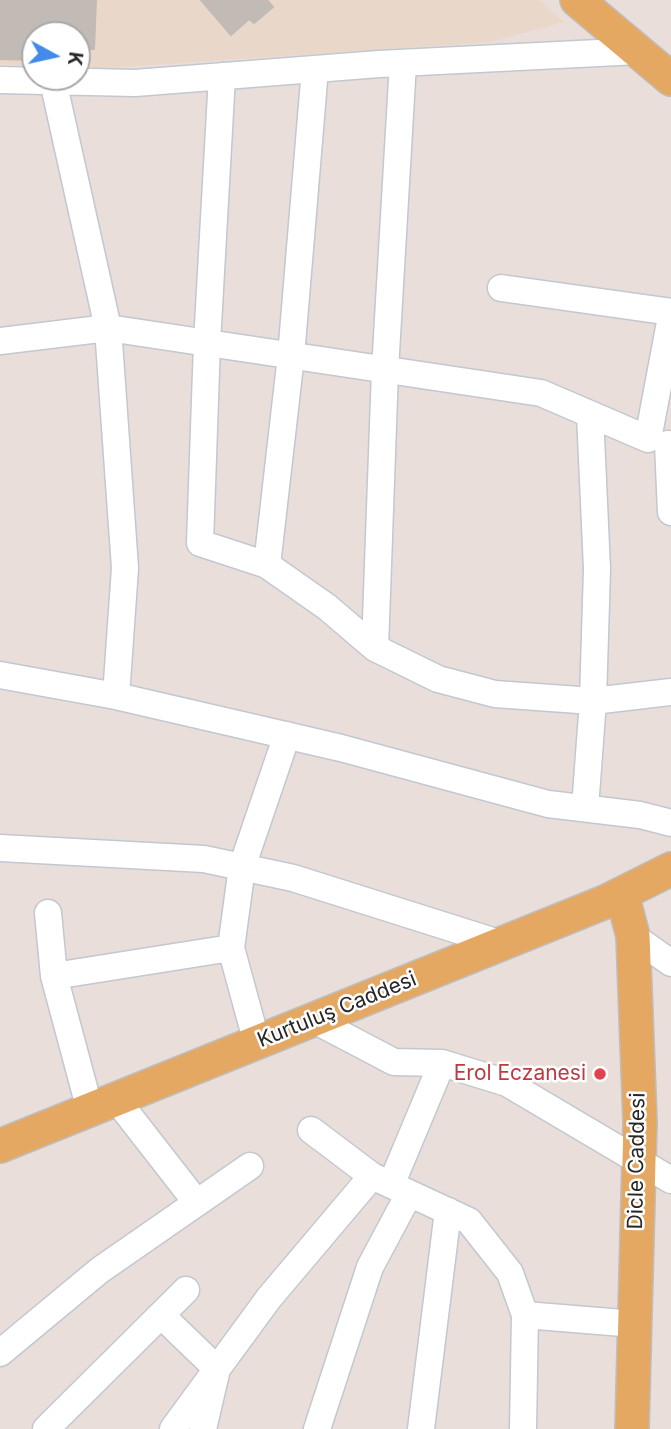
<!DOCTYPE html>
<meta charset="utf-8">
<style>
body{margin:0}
#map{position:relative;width:671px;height:1429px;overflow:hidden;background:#e9ded9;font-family:Inter,sans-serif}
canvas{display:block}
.north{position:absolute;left:21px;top:21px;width:70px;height:70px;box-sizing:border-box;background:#fff;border:2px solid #a9a9a9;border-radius:50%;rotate:98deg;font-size:19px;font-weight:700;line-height:28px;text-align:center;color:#272727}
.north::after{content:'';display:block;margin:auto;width:24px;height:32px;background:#448aeb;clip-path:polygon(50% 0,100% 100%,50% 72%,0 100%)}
</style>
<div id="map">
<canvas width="671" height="1429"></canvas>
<div class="north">K</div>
</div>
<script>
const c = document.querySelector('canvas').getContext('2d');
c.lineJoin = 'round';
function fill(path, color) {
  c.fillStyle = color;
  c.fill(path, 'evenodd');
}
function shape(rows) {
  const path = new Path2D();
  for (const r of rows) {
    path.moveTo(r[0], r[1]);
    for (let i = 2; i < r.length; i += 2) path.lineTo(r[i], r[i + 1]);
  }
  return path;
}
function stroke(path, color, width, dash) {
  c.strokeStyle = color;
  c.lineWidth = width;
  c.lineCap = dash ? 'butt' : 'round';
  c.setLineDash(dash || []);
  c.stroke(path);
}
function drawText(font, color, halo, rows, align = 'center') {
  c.font = font + ' Inter,sans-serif';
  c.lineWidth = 5;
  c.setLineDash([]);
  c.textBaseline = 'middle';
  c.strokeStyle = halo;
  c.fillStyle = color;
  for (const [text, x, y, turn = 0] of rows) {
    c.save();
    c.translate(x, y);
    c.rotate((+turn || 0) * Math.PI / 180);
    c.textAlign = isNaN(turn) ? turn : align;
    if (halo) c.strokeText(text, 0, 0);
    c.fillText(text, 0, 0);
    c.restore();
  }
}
const education = shape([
 [0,0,539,0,564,22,491,42,94,69,77,68,77,35,35,35,35,66,0,64]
]);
const building = shape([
 [0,0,96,0,94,49,83,49,82,62,77,62,77,35,35,35,35,60,0,59,0,0],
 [201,0,267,0,273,7,254,23,249,19,231,35,201,0]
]);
const minor = shape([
 [222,76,207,343,200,543,267,565,327,607,375,648,385,370,403,63],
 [0,80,135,83,379,64,638,51],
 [53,81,108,328,125,568,116,696],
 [501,288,671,312],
 [0,341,108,328,541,393,648,439,671,317],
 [668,444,671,512],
 [267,565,291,356,315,69],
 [375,648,438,679,495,694,593,701,597,569,590,414],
 [0,675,116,696,341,748,548,804,640,815,671,823],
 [585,808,593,701,671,692],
 [0,848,204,859,293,878,502,944],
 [48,913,54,976],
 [633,936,671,963],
 [314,1020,394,1062,442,1063,507,1083,671,1180],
 [257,1043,231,948,242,867,287,735],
 [116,1099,197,1203],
 [90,1110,54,976,231,948],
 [311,1130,372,1176,469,1221,510,1273,525,1315,523,1429],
 [391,1185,442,1063],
 [161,1315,217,1369,203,1429],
 [525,1315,635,1324],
 [0,1353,100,1270,250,1166],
 [46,1429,186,1290],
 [173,1429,269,1298,372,1176],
 [317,1429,370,1267,409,1194],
 [421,1429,448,1211]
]);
const major = shape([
 [577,0,671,79],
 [622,894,633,936,640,1122,632,1429],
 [0,1146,605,902,671,869]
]);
const markers = [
 [600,1074,7,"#e0444e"]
];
const streetNames = [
 ["Kurtuluş Caddesi",337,1010,-22],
 ["Dicle Caddesi",637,1161,-89]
];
const healthNames = [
 ["Erol Eczanesi",586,1074]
];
fill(education, '#e9d8ca');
fill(building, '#c1bab5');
stroke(building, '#c3bab4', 2);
stroke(minor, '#c2c8d0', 29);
stroke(major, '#bebebe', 36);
stroke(minor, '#fff', 26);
stroke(major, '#e4a863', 33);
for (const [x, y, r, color] of markers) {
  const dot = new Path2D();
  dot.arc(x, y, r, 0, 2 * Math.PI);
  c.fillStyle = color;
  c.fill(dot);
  stroke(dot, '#fff', 2.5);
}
drawText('21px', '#272727', '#fff', streetNames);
drawText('21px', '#be3a42', '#fff', healthNames, 'right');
</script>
